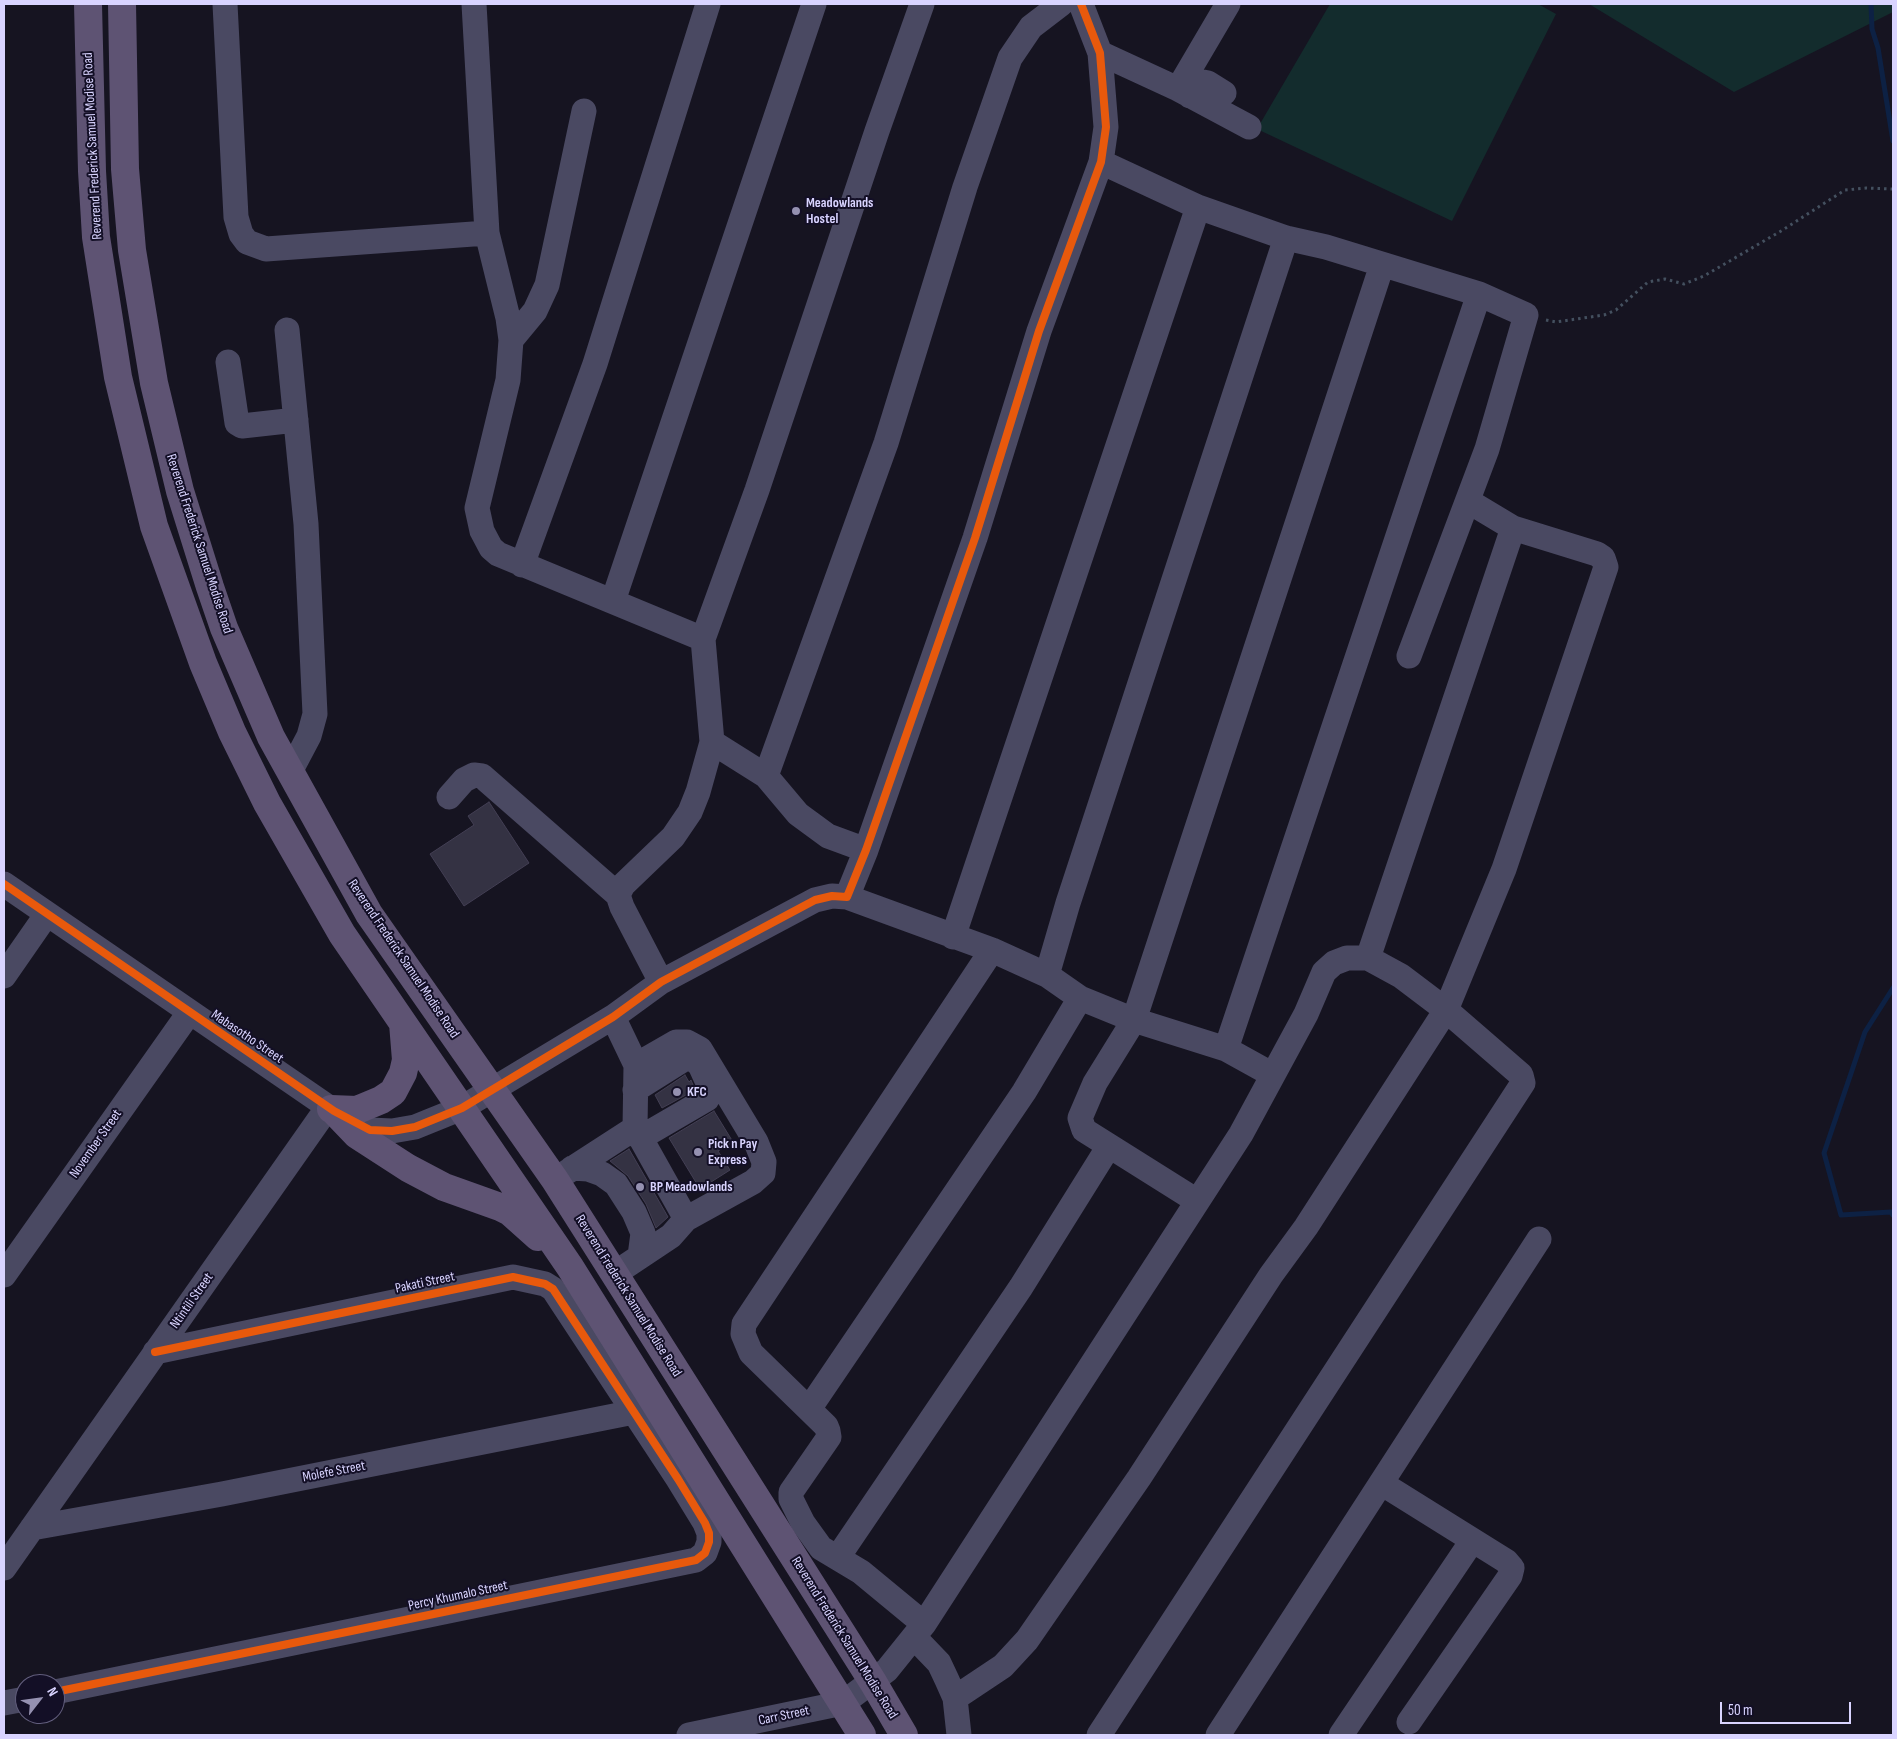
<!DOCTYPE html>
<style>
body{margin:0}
#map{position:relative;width:1897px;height:1739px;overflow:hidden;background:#161421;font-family:"Sofia Sans Condensed",sans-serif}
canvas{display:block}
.frame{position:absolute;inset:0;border:5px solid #d9d4ff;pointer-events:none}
.north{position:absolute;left:15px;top:1674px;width:50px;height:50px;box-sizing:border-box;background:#130f26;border:1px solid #625e7d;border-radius:50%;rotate:60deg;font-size:14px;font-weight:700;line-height:20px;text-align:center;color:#d9d4ff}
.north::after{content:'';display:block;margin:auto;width:18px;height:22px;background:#9591b1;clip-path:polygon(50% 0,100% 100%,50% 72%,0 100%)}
.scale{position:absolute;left:1720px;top:1702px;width:131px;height:22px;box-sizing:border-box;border:2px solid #d9d4ff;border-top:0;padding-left:6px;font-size:15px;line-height:18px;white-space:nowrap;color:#d9d4ff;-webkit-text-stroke:4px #130f26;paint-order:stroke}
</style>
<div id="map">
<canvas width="1897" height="1739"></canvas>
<div class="frame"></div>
<div class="north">N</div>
<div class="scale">50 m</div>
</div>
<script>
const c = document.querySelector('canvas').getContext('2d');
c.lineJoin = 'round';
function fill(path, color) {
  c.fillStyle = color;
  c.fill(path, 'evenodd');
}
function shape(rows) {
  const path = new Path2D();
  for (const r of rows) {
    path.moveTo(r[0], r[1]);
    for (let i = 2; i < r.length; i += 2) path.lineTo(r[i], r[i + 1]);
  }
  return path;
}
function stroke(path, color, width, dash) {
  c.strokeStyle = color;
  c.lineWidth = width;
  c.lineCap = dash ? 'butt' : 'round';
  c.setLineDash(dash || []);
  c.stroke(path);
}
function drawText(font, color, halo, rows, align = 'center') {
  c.font = font + ' "Sofia Sans Condensed",sans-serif';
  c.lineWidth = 4;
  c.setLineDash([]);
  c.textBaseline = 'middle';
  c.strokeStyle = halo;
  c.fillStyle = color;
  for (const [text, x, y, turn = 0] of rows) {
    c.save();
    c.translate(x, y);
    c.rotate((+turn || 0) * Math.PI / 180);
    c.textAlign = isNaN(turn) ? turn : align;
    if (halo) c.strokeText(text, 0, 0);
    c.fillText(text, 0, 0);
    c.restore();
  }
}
const green = shape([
 [1330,4,1538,4,1556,14,1452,221,1257,129],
 [1589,4,1893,4,1893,12,1734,92]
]);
const stream = shape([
 [1871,4,1872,29,1878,48,1893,141],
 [1893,988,1865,1032,1824,1153,1841,1215,1891,1212,1893,1215]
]);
const building = shape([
 [489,802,529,863,464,906,430,854,474,825,468,816,489,802],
 [685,1075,689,1082,691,1080,695,1090,662,1108,655,1095,685,1075],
 [714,1111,733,1142,718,1151,730,1170,700,1189,669,1138,714,1111],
 [629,1149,668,1217,656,1228,646,1204,628,1176,610,1161,629,1149]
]);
const path = shape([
 [1546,320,1556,322,1604,315,1616,310,1648,282,1665,279,1684,284,1704,276,1781,231,1845,190,1866,188,1893,189]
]);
const minor = shape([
 [225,4,236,217,241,234,247,242,266,249,487,233],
 [474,4,487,233,508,318,511,340,508,380,477,508,482,531,491,548,498,554,703,639],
 [1100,53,1178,89,1228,4],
 [1178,89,1249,127],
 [1190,96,1196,86,1203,82,1208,83,1224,93],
 [1101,162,1198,207,1286,238,1326,247,1479,294,1526,315,1487,449,1409,656],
 [287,330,306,524,315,714,309,736,290,772],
 [511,340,535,311,547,285,584,111],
 [228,362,237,423,242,426,296,420],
 [522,565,595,364,708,4],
 [613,601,814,4],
 [712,742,766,776,798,814,828,836,866,850],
 [766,776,886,443,965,187,1010,58,1031,27,1061,4],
 [449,797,464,780,474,775,482,776,618,895],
 [4,884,334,1111,370,1130,392,1131,415,1127,462,1108,613,1017,661,982,815,900,832,896,847,897,992,950,1047,975,1080,998,1134,1020,1226,1049,1273,1075],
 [847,897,866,850,975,538,1039,331,1101,162,1106,127,1100,53,1081,4],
 [953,937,1198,207],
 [1368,958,1513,528],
 [1047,975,1068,903,1286,238],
 [4,976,47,914],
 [661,982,622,907,618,895,623,885,673,837,690,812,698,792,712,742,703,639,757,490,877,131,922,4],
 [613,1017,636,1065,635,1128,686,1219,671,1236,614,1274],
 [1226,1049,1479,294],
 [636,1065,676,1042,687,1042,700,1049,756,1142,764,1162,763,1173,753,1182,686,1219],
 [635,1090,686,1058,693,1059,700,1065,710,1087,707,1099,640,1138],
 [572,1168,588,1169,602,1174,616,1184,634,1212,643,1233,640,1256],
 [567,1172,635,1128],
 [1197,1201,1084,1130,1080,1118,1095,1083,1134,1020,1382,265],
 [4,1275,189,1013],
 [809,1409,1024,1092,1080,998],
 [1381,1483,1506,1561,1512,1568,1510,1576,1409,1722],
 [32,1528,222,1494,634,1412],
 [838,1557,1021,1287,1109,1146],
 [4,1568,328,1107],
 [924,1624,861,1572,821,1548,803,1523,791,1499,791,1492,829,1437,828,1431,826,1426,751,1353,743,1334,744,1324,992,950],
 [915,1638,939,1663,947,1680,955,1698,959,1735],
 [55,1692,696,1560,705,1553,709,1542,709,1533,705,1523,678,1479,553,1289,545,1284,513,1277,155,1352],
 [955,1698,1003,1666,1027,1640,1139,1478,1271,1275,1306,1227,1446,1010,1504,869,1606,567,1603,558,1597,554,1513,528,1468,501],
 [4,1703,25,1699],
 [689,1735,843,1703,887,1670,924,1624,1241,1134,1306,1014,1324,972,1334,963,1347,958,1368,958,1401,976,1446,1010,1521,1075,1523,1083,1099,1735],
 [1218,1735,1539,1239],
 [1341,1735,1472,1541]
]);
const major = shape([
 [88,4,92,171,96,237,118,377,154,526,203,663,232,732,267,803,342,934,570,1267,862,1735],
 [122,4,125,169,132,250,154,383,180,491,210,587,224,628,271,737,369,914,555,1180,873,1682,904,1735],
 [331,1109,357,1110,381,1100,393,1092,403,1073,406,1060,403,1023],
 [334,1111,357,1135,408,1168,444,1187,500,1207,510,1212,538,1237]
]);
const cycleway = shape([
 [4,884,334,1111,370,1130,392,1131,415,1127,462,1108,613,1017,661,982,815,900,832,896,847,897,866,850,975,538,1039,331,1101,162,1106,127,1100,53,1081,4],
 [55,1692,696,1560,705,1553,709,1542,709,1533,705,1523,678,1479,553,1289,545,1284,513,1277,155,1352]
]);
const markers = [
 [796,211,5,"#9591b1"],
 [677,1092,5,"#9591b1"],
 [698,1152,5,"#9591b1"],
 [640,1187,5,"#9591b1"]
];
const streetNames = [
 ["Reverend Frederick Samuel Modise Road",93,146,-93],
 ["Reverend Frederick Samuel Modise Road",199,544,72],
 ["Reverend Frederick Samuel Modise Road",403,959,56],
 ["Mabasotho Street",247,1037,34],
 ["November Street",96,1144,-55],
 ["Pakati Street",425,1283,-12],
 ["Reverend Frederick Samuel Modise Road",628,1296,58],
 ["Ntintili Street",192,1301,-55],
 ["Molefe Street",334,1472,-11],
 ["Percy Khumalo Street",458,1596,-12],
 ["Reverend Frederick Samuel Modise Road",844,1638,58],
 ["Carr Street",784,1716,-12]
];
const poiNames = [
 ["Meadowlands",806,203],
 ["Hostel",806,219],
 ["KFC",687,1092],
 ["Pick n Pay",708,1144],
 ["Express",708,1160],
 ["BP Meadowlands",650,1187]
];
fill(green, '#132c2d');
stroke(stream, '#0d2144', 5);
fill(building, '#343243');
stroke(building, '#433f54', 1);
stroke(path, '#44505f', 3, [2.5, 4]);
stroke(minor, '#4a4962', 25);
stroke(major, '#5e5373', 28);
stroke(cycleway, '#e8590c', 8);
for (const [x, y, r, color] of markers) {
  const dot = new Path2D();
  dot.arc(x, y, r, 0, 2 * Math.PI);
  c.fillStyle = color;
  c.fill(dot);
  stroke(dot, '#130f26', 2);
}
drawText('14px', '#d9d4ff', '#130f26', streetNames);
drawText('bold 14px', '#d9d4ff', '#130f26', poiNames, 'left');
</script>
